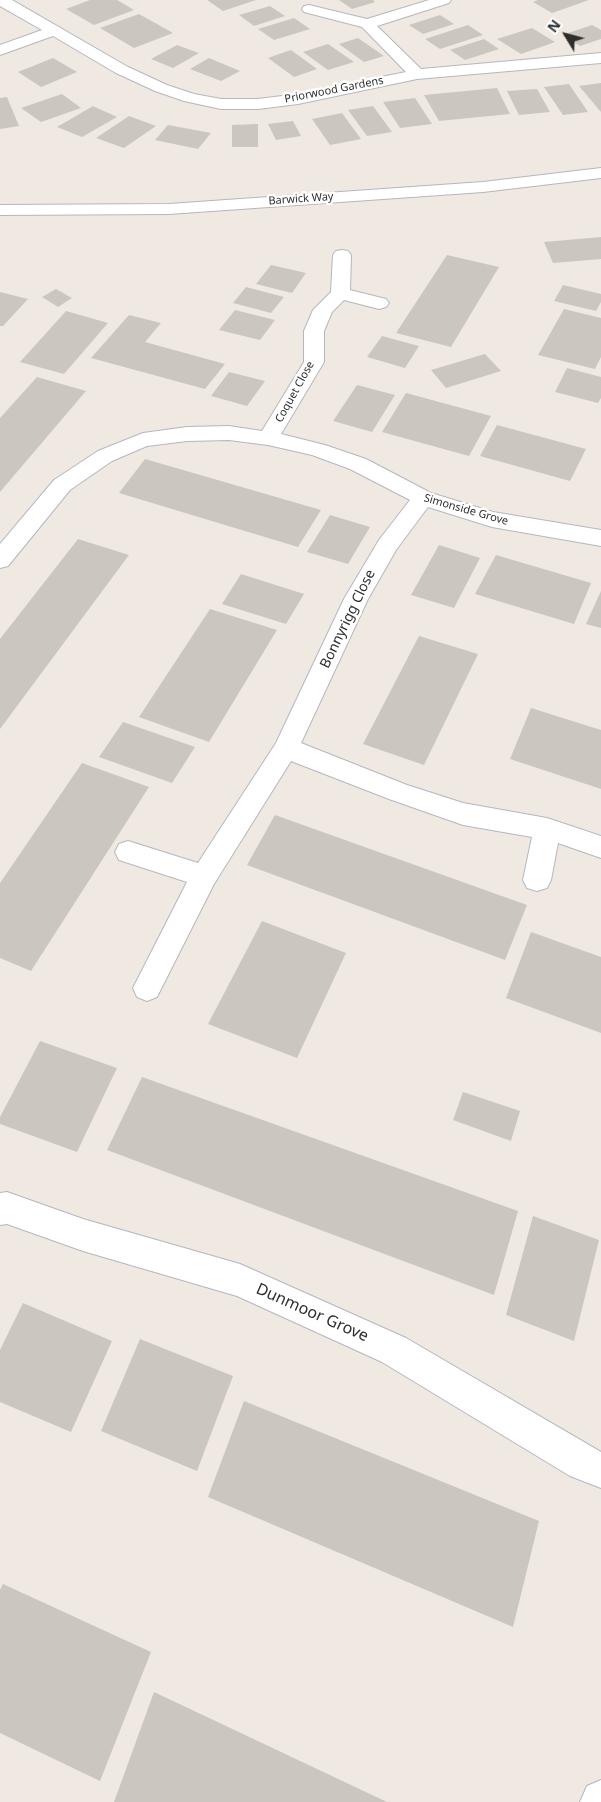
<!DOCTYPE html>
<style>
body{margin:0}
#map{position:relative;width:601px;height:1802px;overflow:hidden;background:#efe9e1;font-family:"Noto Sans",sans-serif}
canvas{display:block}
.north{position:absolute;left:541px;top:10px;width:50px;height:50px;-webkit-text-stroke:4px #fff;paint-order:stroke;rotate:307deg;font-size:14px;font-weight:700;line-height:20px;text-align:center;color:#2e2e2e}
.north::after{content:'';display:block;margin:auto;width:18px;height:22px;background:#2e2e2e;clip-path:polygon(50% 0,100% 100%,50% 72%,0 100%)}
</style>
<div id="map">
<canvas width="601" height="1802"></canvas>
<div class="north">N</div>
</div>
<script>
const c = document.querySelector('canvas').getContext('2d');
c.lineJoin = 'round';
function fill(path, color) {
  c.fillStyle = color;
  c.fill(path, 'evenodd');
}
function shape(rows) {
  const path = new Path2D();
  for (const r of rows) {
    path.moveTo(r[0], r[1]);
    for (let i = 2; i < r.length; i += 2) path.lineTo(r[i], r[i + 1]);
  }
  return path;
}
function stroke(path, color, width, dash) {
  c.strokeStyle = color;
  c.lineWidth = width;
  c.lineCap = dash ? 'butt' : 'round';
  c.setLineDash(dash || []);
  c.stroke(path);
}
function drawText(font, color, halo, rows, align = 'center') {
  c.font = font + ' "Noto Sans",sans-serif';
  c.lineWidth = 5;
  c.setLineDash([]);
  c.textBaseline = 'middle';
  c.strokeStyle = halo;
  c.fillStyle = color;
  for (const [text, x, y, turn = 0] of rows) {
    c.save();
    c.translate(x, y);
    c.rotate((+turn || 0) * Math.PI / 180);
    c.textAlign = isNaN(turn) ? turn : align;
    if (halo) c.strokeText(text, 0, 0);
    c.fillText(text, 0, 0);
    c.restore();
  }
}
const building = shape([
 [90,0,117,0,134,10,94,25,66,9],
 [207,0,256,0,223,11],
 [339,0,373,0,375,2,352,9],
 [538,0,589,0,552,13,533,2],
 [270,6,285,16,254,26,239,15],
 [139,14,173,33,134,48,100,28],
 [440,15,454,24,423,34,409,25],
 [294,18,310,29,274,40,258,29],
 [468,25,483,35,440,49,425,39],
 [592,25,601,30,601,39,580,46,562,35],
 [532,28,555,42,521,54,497,39],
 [358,38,384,56,364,62,339,44],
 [484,39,499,49,465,60,450,50],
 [328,44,354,62,328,70,303,52],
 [177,45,199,53,173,68,151,59],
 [291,50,317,69,294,77,268,58],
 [53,58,77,72,41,87,18,72],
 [209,58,240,71,221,81,190,69],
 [601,83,601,112,579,86],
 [569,84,588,112,563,115,544,87],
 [497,88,510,114,439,121,424,95],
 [537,89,550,112,519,115,507,91],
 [62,94,81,108,41,122,21,108],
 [7,97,19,126,0,129,0,98],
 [415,98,432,124,400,128,383,102],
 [93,106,117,117,82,137,57,127],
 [373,106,392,132,367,136,348,110],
 [342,113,361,139,330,145,312,119],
 [129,116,156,126,124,148,96,138],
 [293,121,301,136,276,140,268,124],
 [258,124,258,147,232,147,232,125],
 [168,125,211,133,198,149,155,140],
 [601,237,601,259,553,263,544,242],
 [447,255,499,267,451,347,396,333],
 [271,265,306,273,292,293,256,284],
 [563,285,601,294,601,302,596,311,554,301],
 [246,287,284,297,271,313,233,303],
 [56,289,72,298,58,307,42,297],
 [0,292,28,299,3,326,0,326],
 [564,309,601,318,601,357,595,369,538,355],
 [235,310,275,320,260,340,219,330],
 [66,311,108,323,64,374,20,362],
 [129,315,161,323,145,342,225,364,205,389,91,358],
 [382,336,419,346,405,368,367,357],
 [485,354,501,371,446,388,431,370],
 [567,368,601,377,601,398,598,403,555,392],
 [229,372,265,381,247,406,211,396],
 [37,377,86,391,0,492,0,418],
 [357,385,395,395,372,432,333,421],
 [406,393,491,416,469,456,382,432],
 [497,425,586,449,570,481,480,456],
 [145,459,321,510,298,547,119,493],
 [330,515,370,527,348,564,307,552],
 [78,539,129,555,0,729,0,639],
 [439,545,480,558,454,608,411,595],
 [496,555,591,583,574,624,475,594],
 [241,574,304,594,286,624,222,604],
 [601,591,601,628,586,624],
 [210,609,277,630,209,742,139,717],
 [419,636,478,654,424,765,363,744],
 [531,708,601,730,601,789,510,759],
 [123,722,195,747,172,783,99,757],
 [82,763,149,787,31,971,0,958,0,883],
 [275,815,527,905,505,960,247,865],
 [262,921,346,953,297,1058,208,1024],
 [531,932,601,957,601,1033,506,998],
 [40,1041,117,1068,77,1152,0,1124,0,1117],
 [142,1077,518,1211,494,1295,107,1150],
 [463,1092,520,1111,511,1141,453,1120],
 [533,1216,599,1240,574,1341,506,1315],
 [23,1303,112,1341,71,1432,0,1402,0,1350],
 [140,1339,233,1376,197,1471,101,1431],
 [244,1401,539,1521,513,1627,208,1497],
 [3,1584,151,1652,100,1781,0,1733,0,1590],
 [154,1692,387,1802,114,1802]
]);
const minor = shape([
 [0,0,12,0,128,67,167,85,194,94,221,99,258,99,298,94,406,72,362,27,304,12,302,9,304,6,309,5,367,19,429,0,451,0,449,3,377,26,421,69,601,53,601,63,417,79,298,104,258,109,221,109,184,101,155,91,116,73,53,36,0,55,0,45,42,30,0,6,0,0],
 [601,168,601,178,483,192,169,214,0,215,0,205,169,204,483,182,601,168],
 [342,250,348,251,351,255,350,290,386,299,389,303,386,307,379,309,344,300,332,312,324,331,324,362,281,434,325,445,366,459,431,493,493,512,601,530,601,546,492,527,428,507,396,550,368,599,301,743,407,785,463,803,547,818,601,836,601,858,558,843,551,880,547,888,537,891,527,888,523,880,532,837,463,825,389,799,291,761,214,884,157,997,147,1001,137,997,133,988,187,882,119,860,115,852,119,844,128,841,198,863,276,743,344,599,379,540,410,500,350,469,312,455,268,445,229,440,187,441,147,446,112,461,70,490,8,566,0,568,0,544,54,480,98,451,143,433,187,427,229,426,262,431,304,362,304,331,313,310,331,292,333,255,336,251,342,250],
 [7,1192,83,1219,240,1264,406,1338,601,1452,601,1488,570,1476,382,1362,237,1296,83,1251,7,1224,0,1225,0,1193,7,1192],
 [601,1780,601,1802,580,1802,587,1786,601,1780]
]);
const farStreetnames = [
 ["Priorwood Gardens",334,90,-11],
 ["Barwick Way",301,199,-4],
 ["Coquet Close",295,392,-61],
 ["Simonside Grove",466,510,16]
];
const streetNames = [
 ["Bonnyrigg Close",348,619,-64]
];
const nearStreetnames = [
 ["Dunmoor Grove",312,1313,24]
];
fill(building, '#cbc7bf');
stroke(minor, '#b4b7c1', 2);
fill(minor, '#fff');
drawText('11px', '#2e2e2e', '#fff', farStreetnames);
drawText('14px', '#2e2e2e', '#fff', streetNames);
drawText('16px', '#2e2e2e', '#fff', nearStreetnames);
</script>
